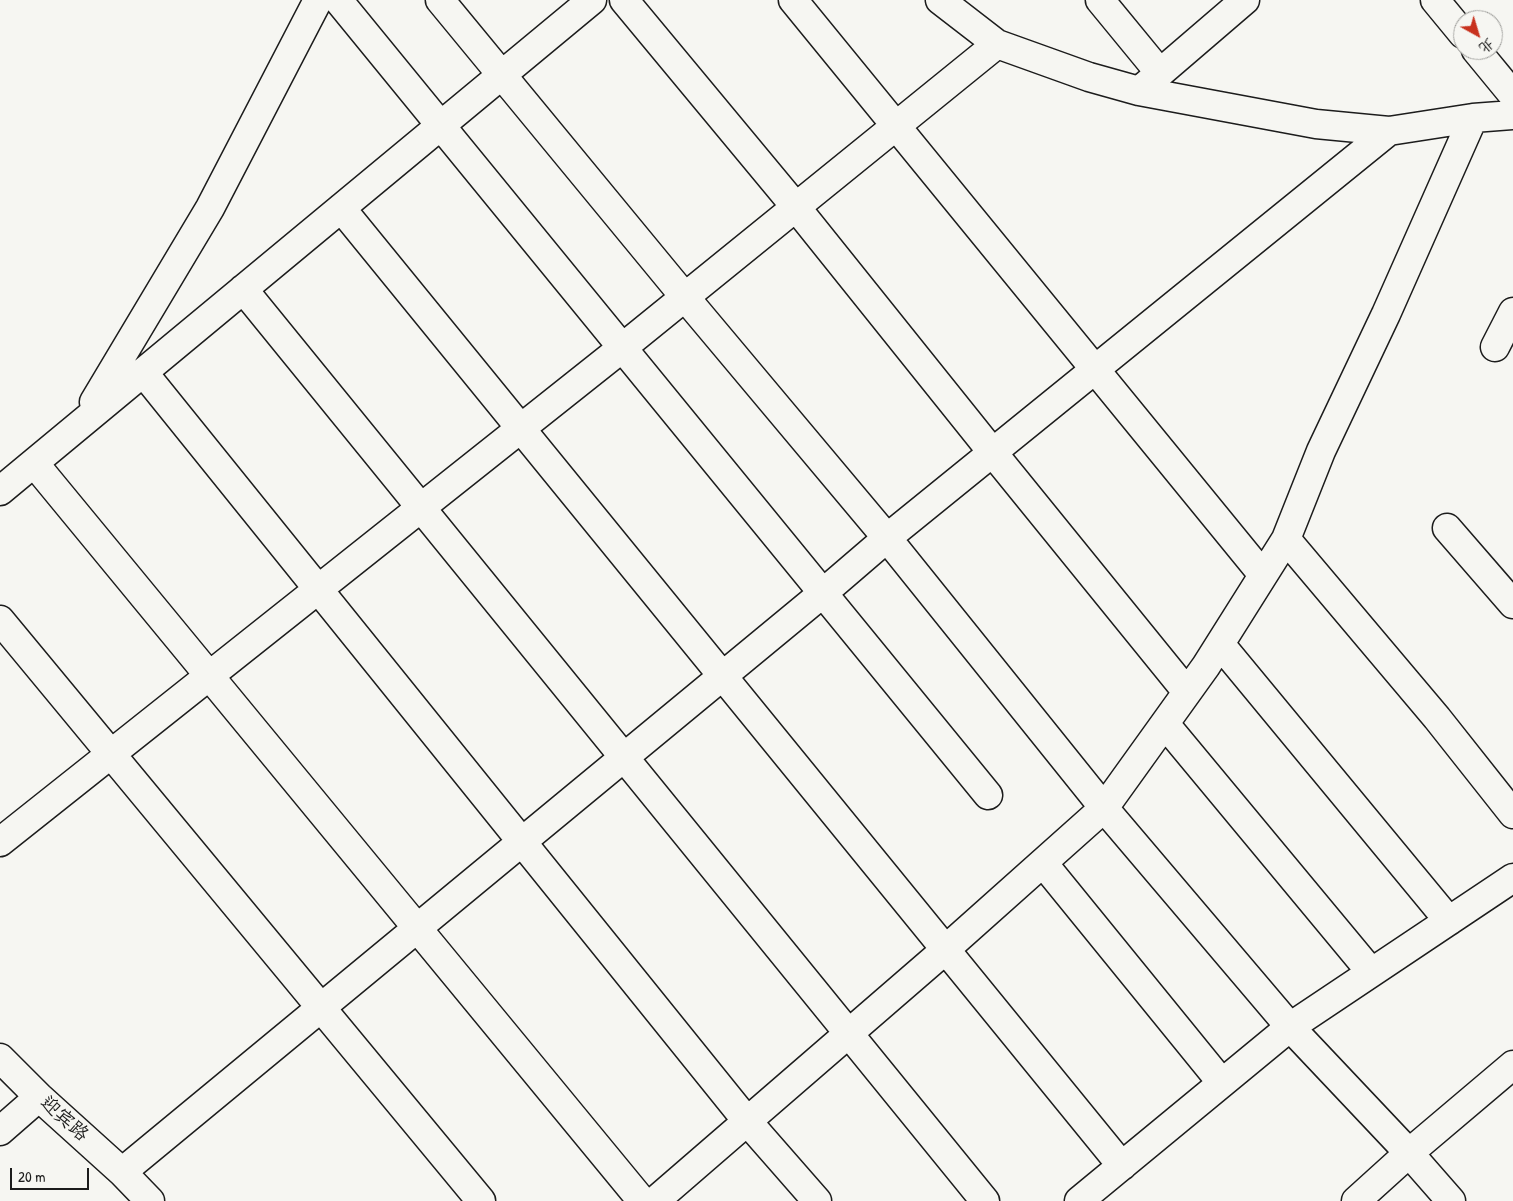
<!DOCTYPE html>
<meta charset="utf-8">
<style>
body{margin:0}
#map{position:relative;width:1513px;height:1201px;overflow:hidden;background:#f6f6f2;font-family:"Patrick Hand","LXGW WenKai TC",sans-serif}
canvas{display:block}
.north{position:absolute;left:1453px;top:10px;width:50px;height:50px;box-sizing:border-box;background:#f6f6f2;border:1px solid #9f9f9c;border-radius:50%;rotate:141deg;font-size:14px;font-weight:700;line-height:20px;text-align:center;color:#1c1c1c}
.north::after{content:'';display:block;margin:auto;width:18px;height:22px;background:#c8321e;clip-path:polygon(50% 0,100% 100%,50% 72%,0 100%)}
.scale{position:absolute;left:10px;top:1168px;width:79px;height:22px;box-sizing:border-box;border:2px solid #1c1c1c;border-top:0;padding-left:6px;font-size:15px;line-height:18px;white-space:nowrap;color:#1c1c1c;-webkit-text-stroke:4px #f6f6f2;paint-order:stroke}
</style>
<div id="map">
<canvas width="1513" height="1201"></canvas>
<div class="north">北</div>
<div class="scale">20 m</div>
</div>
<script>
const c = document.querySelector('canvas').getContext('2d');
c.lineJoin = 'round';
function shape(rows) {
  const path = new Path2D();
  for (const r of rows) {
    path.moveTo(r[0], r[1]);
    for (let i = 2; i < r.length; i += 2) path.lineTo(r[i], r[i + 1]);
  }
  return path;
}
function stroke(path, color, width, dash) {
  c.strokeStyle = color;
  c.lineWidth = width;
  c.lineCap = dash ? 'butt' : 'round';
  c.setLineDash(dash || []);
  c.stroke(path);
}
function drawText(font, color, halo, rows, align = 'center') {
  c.font = font + ' "Patrick Hand","LXGW WenKai TC",sans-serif';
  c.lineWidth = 4.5;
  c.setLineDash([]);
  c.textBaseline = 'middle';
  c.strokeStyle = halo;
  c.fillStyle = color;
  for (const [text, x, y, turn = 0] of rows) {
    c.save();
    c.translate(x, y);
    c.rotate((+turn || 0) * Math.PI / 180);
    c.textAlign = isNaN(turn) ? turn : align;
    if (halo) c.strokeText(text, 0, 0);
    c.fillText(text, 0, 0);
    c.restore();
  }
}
const minor = shape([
 [338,0,988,795],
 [440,0,684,296,887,538,1104,808,1290,1027,1409,1153,1451,1201],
 [624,0,795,206,993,453,1187,692],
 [793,0,1263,575],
 [940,0,997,44,1089,77,1139,91,1316,124,1389,131,1473,118,1513,115],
 [1100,0,1160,73],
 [1435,0,1463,34],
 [1476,50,1513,95],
 [1139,91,1245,0],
 [341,208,1122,1166],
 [243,289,985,1201],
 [1495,347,1513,312],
 [143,372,747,1121,817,1201],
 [94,402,210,208,318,0],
 [34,463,642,1201],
 [0,491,592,0],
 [1447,528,1513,604],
 [1286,539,1437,718,1513,814],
 [0,620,481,1201],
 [1220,644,1449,921],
 [1165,724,1371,972],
 [0,842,622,348,997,44],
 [1043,863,1222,1083],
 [0,1058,39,1097,122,1172,150,1201],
 [0,1131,39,1097],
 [122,1172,823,593,887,538,1389,131],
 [655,1201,937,957,1104,808,1206,666,1286,539,1321,451,1386,314,1473,118],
 [1079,1201,1290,1027,1513,878],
 [1356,1201,1409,1153,1513,1065]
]);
const streetNames = [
 ["迎宾路",64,1119,42]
];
stroke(minor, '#1c1c1c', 31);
stroke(minor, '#f6f6f2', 28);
drawText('19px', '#1c1c1c', '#f6f6f2', streetNames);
</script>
